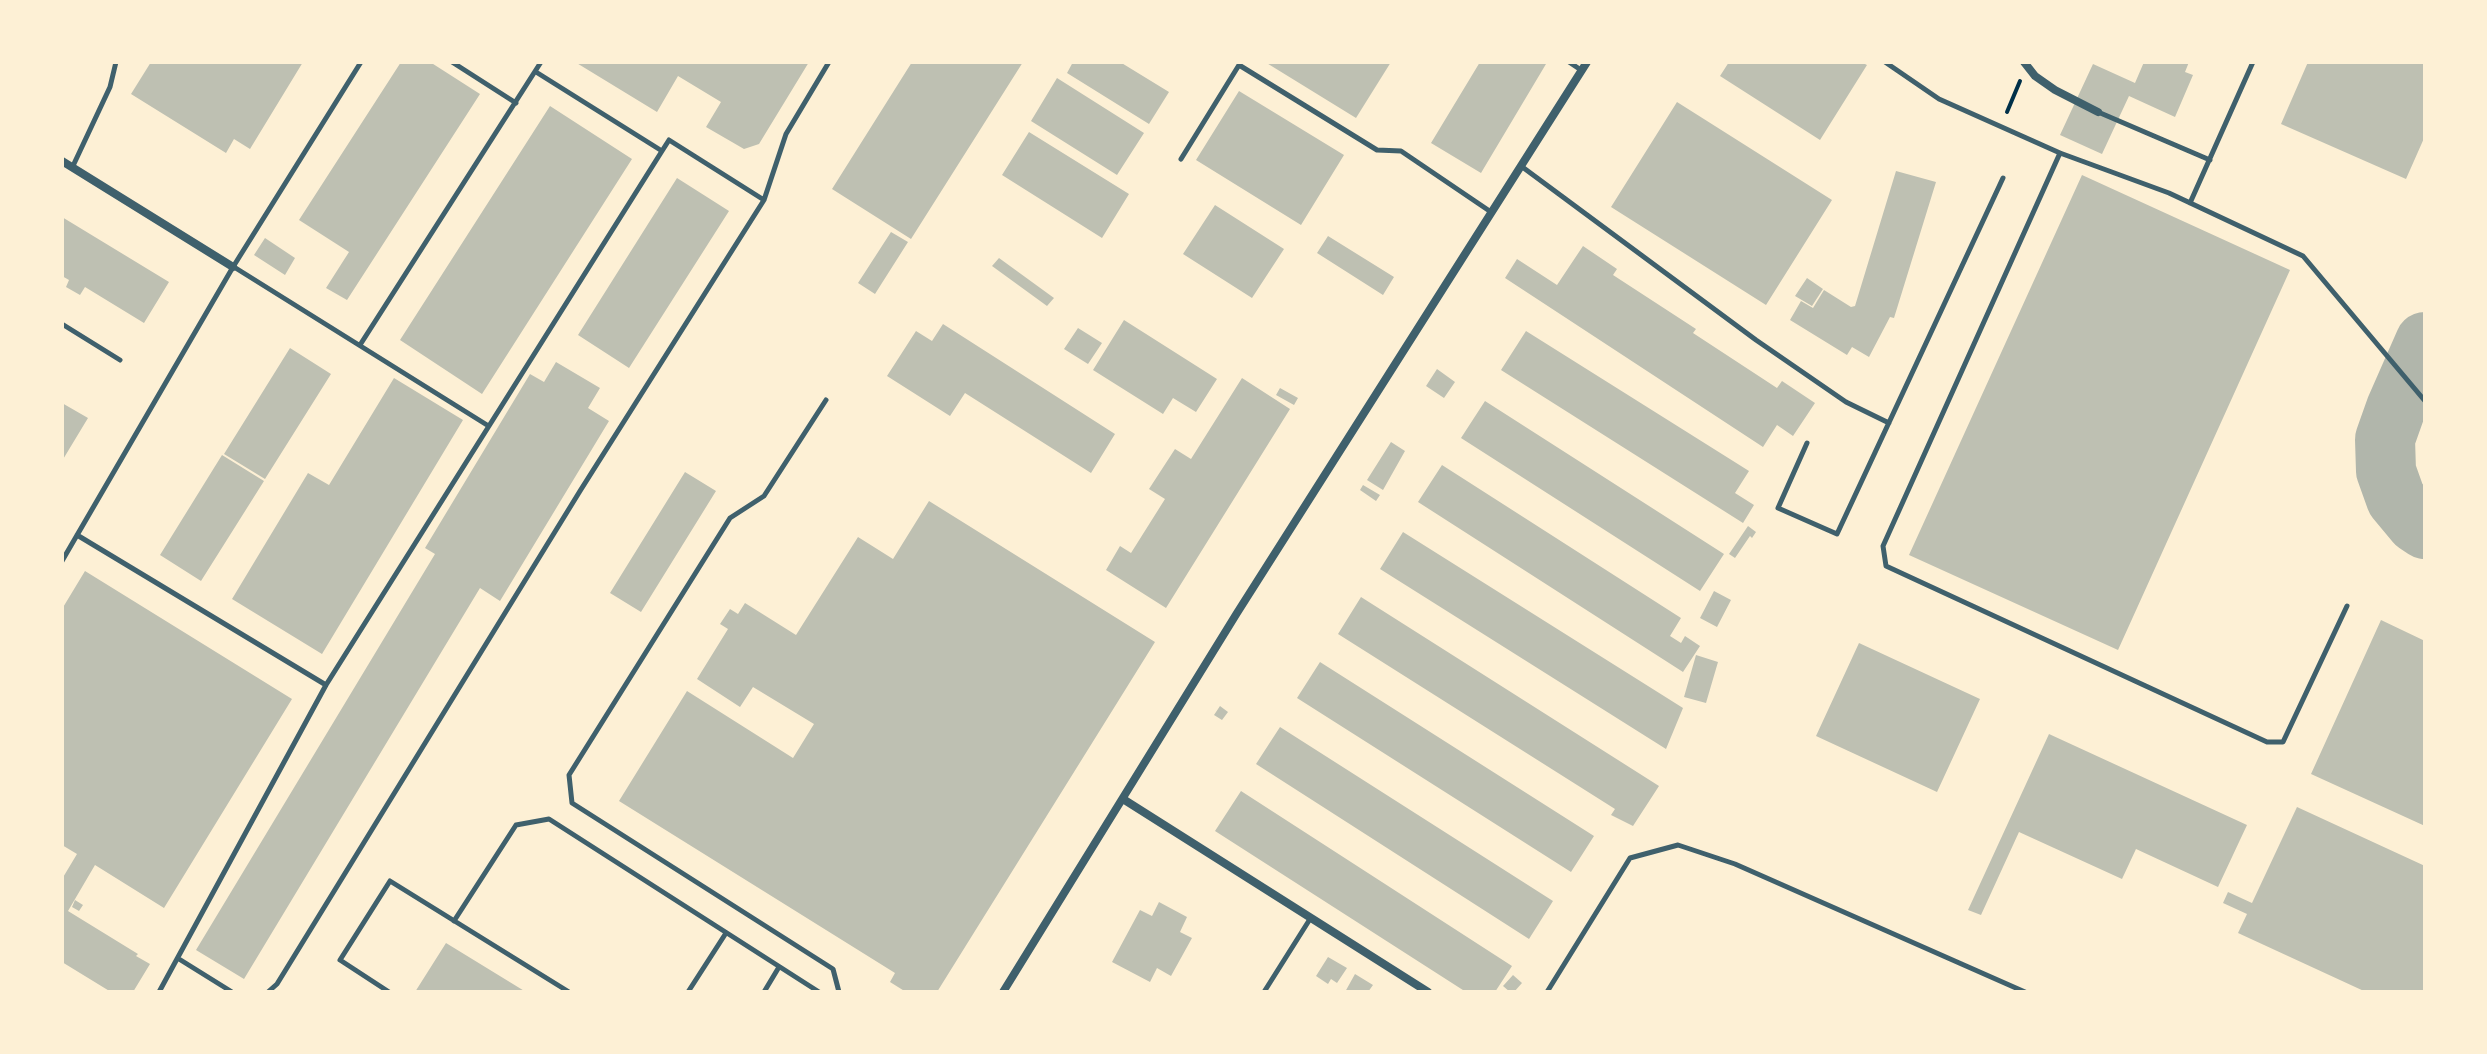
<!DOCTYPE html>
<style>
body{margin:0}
#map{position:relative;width:2487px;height:1054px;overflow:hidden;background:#fdf0d5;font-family:"Crimson Pro",serif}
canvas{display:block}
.frame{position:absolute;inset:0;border:64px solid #fdf0d5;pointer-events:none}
</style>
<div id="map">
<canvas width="2487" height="1054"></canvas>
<div class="frame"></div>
</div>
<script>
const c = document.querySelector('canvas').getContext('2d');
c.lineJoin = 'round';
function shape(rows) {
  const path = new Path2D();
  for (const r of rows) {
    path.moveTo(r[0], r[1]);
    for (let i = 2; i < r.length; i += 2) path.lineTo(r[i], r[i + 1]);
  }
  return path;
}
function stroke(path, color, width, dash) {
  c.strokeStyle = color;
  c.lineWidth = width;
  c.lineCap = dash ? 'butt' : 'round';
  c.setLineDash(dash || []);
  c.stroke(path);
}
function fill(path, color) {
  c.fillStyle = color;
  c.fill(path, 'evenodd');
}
const taxiway = shape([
 [2425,342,2396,408,2385,439,2386,471,2396,499,2416,523,2425,529]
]);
const building = shape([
 [151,62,303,62,250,149,234,139,226,153,131,94],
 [401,62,430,62,480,94,347,300,326,288,349,252,299,220],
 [575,62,809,62,759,144,744,149,706,127,721,102,678,76,657,112],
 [912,62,1023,62,911,239,832,189],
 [1073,62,1120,62,1169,92,1149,124,1067,73],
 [1265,62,1391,62,1356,118],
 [1480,62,1546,64,1481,173,1431,143],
 [1729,62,1861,62,1867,65,1820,140,1720,76],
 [2144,62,2189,62,2185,72,2193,75,2175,117,2129,96,2102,154,2060,135,2093,64,2135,83],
 [2308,62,2425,62,2425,136,2406,179,2281,124],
 [1057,78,1144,133,1117,175,1031,121],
 [1239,91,1344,155,1301,225,1196,160],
 [1677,102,1832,200,1766,305,1611,207],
 [550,106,632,159,482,394,400,340],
 [1029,132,1129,194,1102,238,1002,175],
 [1896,171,1936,182,1894,318,1890,317,1869,357,1852,347,1847,355,1790,320,1801,301,1813,308,1824,290,1851,307,1855,306],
 [2082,175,2290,270,2118,650,1909,555],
 [677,178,729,211,629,368,578,335],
 [1215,205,1284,249,1252,298,1183,254],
 [62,217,169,282,144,323,85,287,80,295,66,287,69,280,62,276],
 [891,232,908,242,875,294,858,283],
 [1328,236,1394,277,1383,295,1317,253],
 [265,238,295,258,285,275,254,255],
 [1583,246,1617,269,1613,275,1696,329,1693,333,1777,388,1782,381,1815,403,1793,436,1777,425,1763,447,1505,278,1517,259,1557,285],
 [999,258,1054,298,1047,306,992,266],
 [1807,278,1823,289,1812,306,1795,296],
 [1124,320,1217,379,1196,412,1173,398,1163,414,1093,370],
 [943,324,1115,434,1091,473,965,393,950,416,887,376,916,331,932,341],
 [1078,328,1102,343,1088,364,1064,349],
 [1526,331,1749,471,1735,493,1754,505,1743,523,1501,370],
 [290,348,331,374,265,479,224,454],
 [556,362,600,388,588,408,609,421,500,601,480,588,244,979,196,950,435,554,425,548,530,374,544,382],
 [1437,369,1455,382,1444,398,1426,386],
 [394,378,463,420,322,654,232,599,308,473,329,485],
 [1242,378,1290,409,1166,608,1106,570,1120,546,1131,553,1165,499,1149,489,1175,449,1191,459],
 [1280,388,1298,398,1294,405,1276,395],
 [1485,401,1724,554,1700,591,1461,438],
 [62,403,88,418,62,461],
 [1391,442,1405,451,1383,490,1367,480],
 [222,455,264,481,201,581,160,555],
 [1442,465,1681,618,1670,636,1681,643,1685,636,1700,646,1683,672,1418,502],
 [685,472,716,491,641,612,610,593],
 [1363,485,1380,495,1376,501,1360,490],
 [929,501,1155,642,937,992,906,992,890,982,895,973,619,801,687,691,793,758,814,724,753,687,740,707,697,679,728,629,720,624,730,609,738,614,745,603,796,635,858,537,893,559],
 [1748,526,1756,532,1752,538,1750,536,1735,558,1729,554],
 [1403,532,1683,708,1666,749,1380,569],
 [85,571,292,699,164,908,95,865,68,911,138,954,136,956,150,964,133,992,111,992,62,962,62,879,77,854,62,845,62,609],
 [1714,591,1731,600,1717,627,1700,618],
 [1361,597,1659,786,1633,826,1611,815,1615,809,1338,634],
 [2381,620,2425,641,2425,826,2311,774],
 [1859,643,1980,699,1937,792,1816,736],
 [1696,655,1718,662,1706,703,1684,697],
 [1320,662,1594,836,1571,872,1297,698],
 [1220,706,1228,712,1222,720,1214,715],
 [1280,727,1553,901,1529,939,1256,764],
 [2049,734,2247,825,2218,887,2136,849,2122,879,2019,832,1981,915,1968,910],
 [1241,791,1512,966,1495,992,1466,992,1215,831],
 [2297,807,2425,866,2425,992,2366,992,2238,933,2247,914,2223,903,2228,892,2252,903],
 [75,900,83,905,79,911,72,907],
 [1159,902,1187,917,1180,932,1192,938,1171,976,1157,968,1150,982,1112,962,1140,910,1152,916],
 [446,943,526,992,415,992],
 [1328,957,1347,968,1337,983,1331,979,1328,984,1316,976],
 [1355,974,1373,985,1368,992,1345,992],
 [1513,975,1522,983,1514,992,1510,992,1503,986]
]);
const path = shape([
 [2007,112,2020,81]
]);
const service = shape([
 [452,62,516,103],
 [1569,62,1581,70],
 [1885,62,1939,99,2060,153],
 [536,72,662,151,669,140,764,200],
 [2098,112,2210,160],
 [1181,159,1239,65,1377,150,1401,151,1491,212],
 [1521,166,1756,340,1846,402,1889,423],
 [72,168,110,87,116,62],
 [2190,203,2253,62],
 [234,267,487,425],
 [62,324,120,360],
 [360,345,541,62],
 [826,400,764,496,730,518,569,775,572,803,833,969,839,992],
 [1807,443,1778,508,1837,534,2003,178],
 [77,535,326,685],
 [62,561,233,267,361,62],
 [2347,606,2283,742,2267,742,1886,566,1883,546,2060,153,2169,193,2303,256,2425,401],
 [454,921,516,825,549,819,819,992],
 [179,959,232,992],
 [159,992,326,685,662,151],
 [268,992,277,984,580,491,764,200,786,134,829,62],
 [389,992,340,960,390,881,569,992],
 [688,992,726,933],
 [764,992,779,967],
 [1264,992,1310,919],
 [1547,992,1630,858,1678,845,1735,864,2025,992]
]);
const minor = shape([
 [2024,62,2035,76,2055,90,2098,112],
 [62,161,233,267],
 [1123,799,1428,992],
 [1003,992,1237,613,1587,62]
]);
stroke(taxiway, '#b1b6ab', 60);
fill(building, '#bec0b2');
stroke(path, '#003049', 4);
stroke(service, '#3f606c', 5);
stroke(minor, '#3f606c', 8);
</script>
